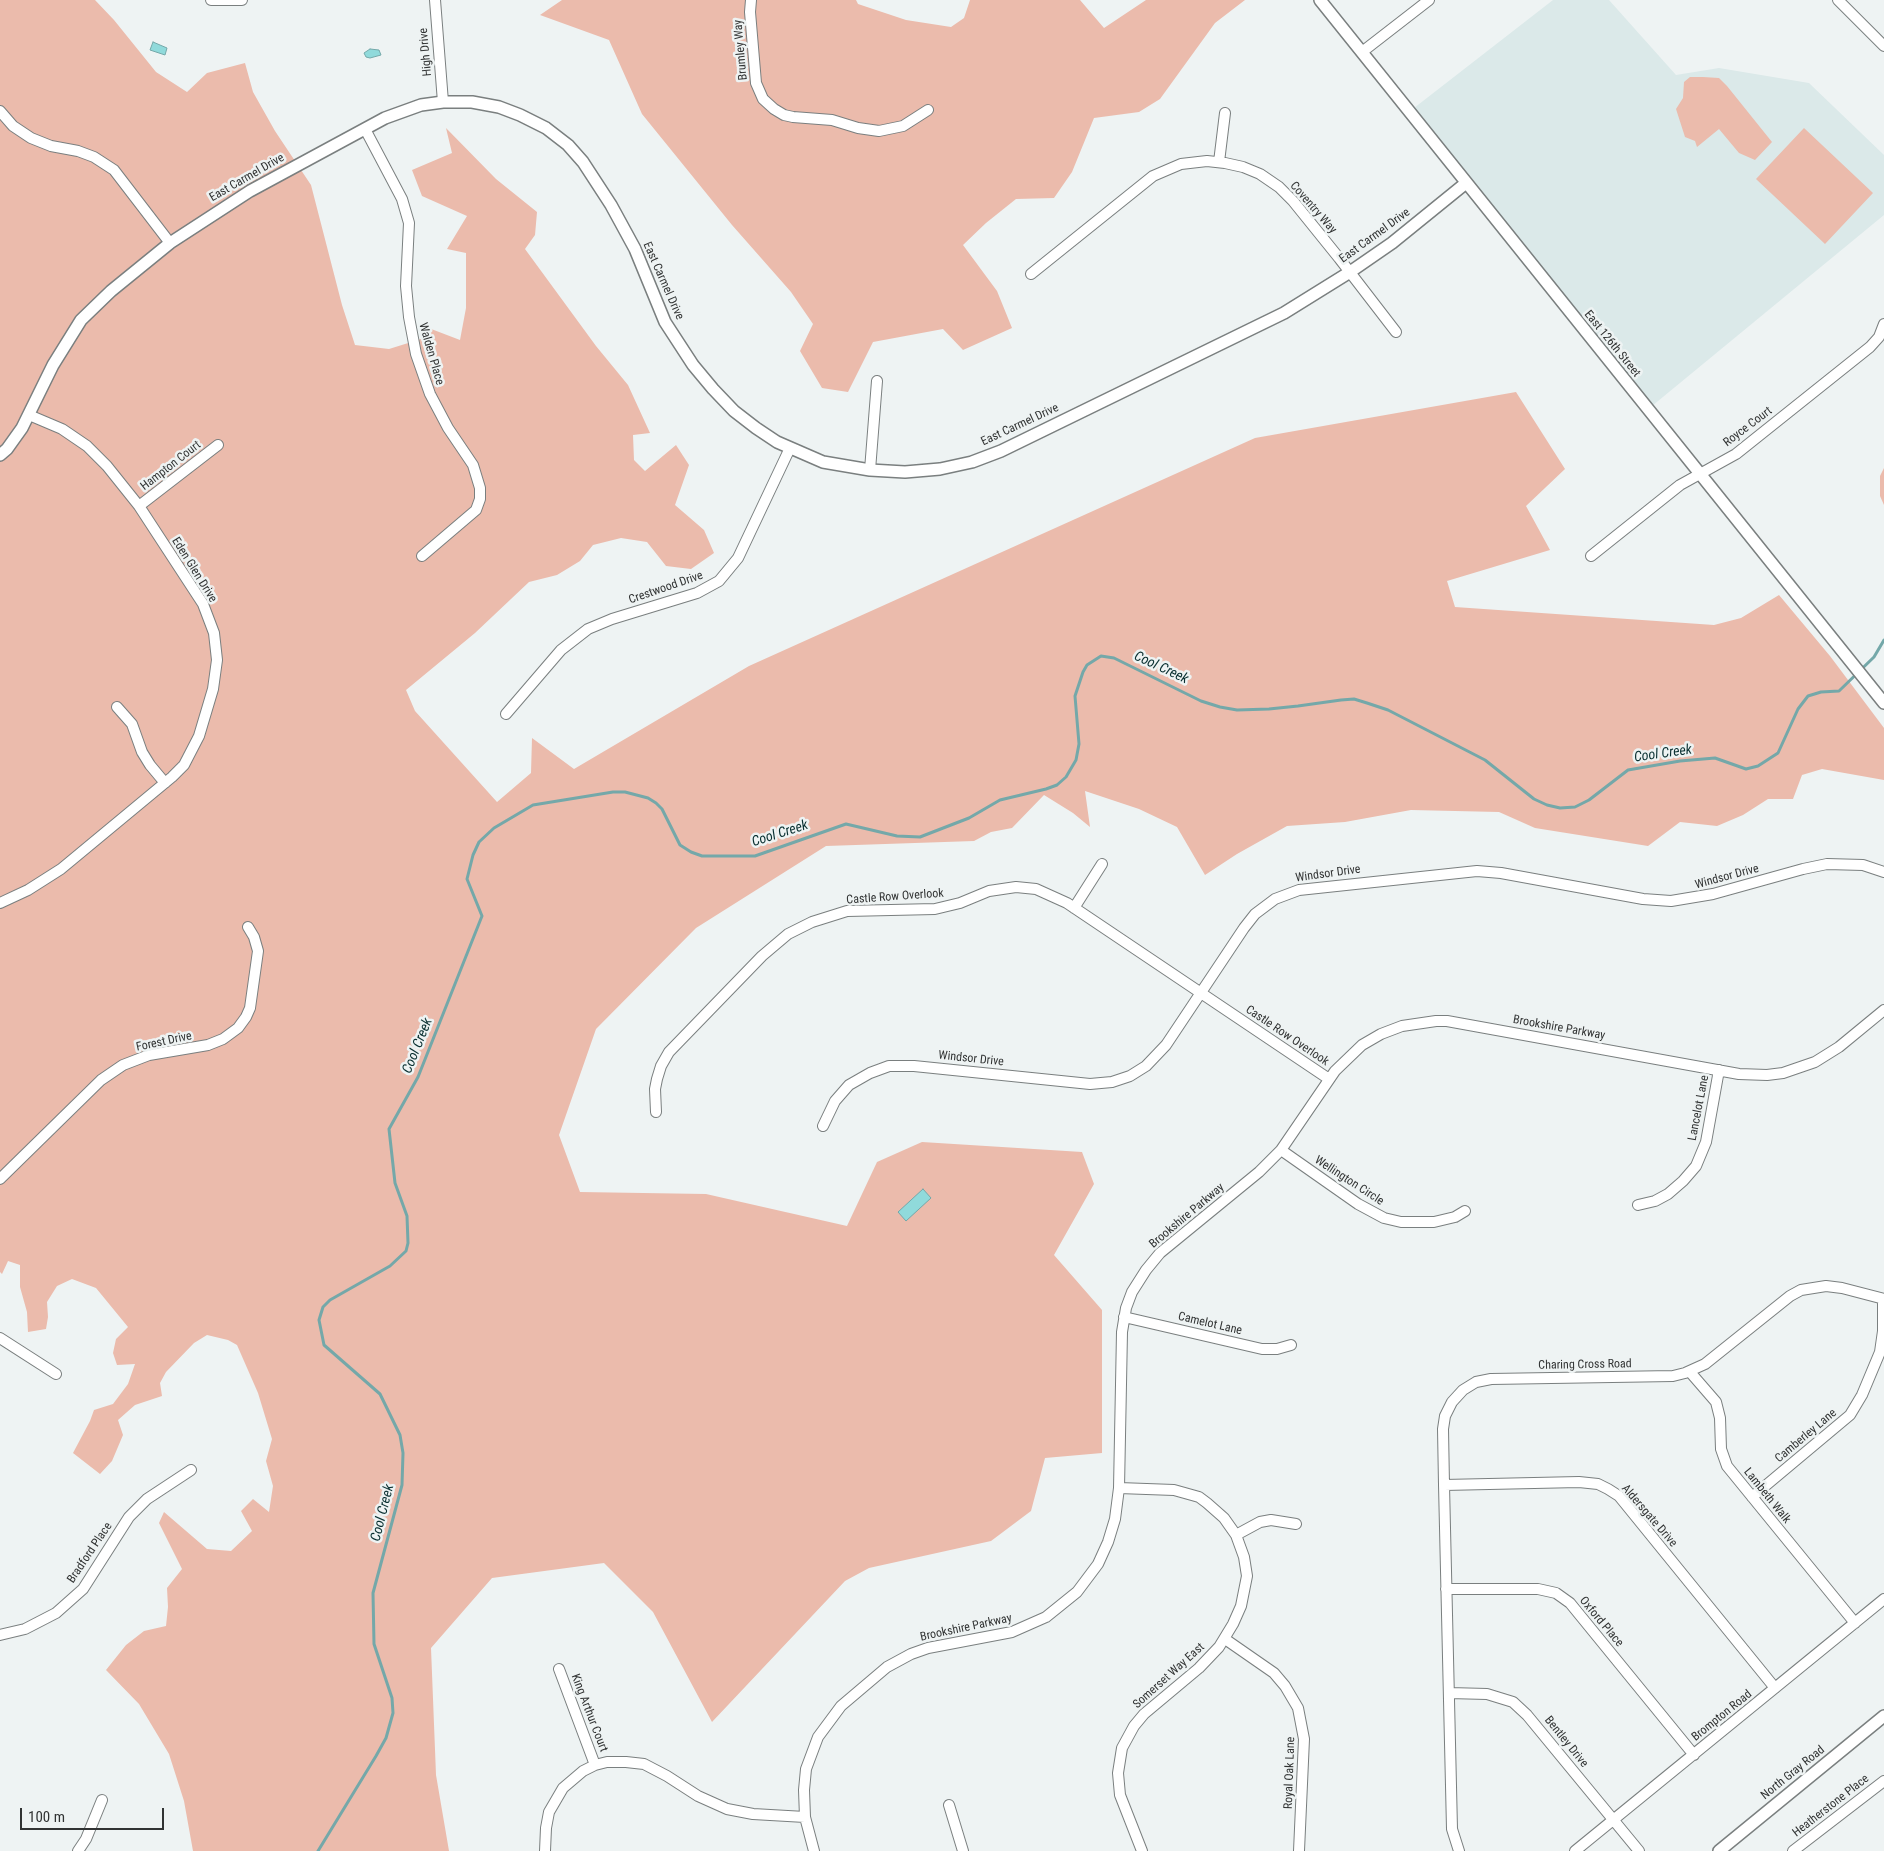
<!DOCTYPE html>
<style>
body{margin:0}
#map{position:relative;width:1884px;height:1851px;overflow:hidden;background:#eef3f3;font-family:"Roboto Condensed",sans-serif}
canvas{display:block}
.scale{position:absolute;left:20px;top:1808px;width:144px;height:22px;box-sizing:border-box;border:2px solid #313333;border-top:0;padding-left:6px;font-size:15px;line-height:18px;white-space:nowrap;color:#313333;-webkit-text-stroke:4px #eef3f3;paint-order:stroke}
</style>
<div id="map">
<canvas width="1884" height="1851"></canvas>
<div class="scale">100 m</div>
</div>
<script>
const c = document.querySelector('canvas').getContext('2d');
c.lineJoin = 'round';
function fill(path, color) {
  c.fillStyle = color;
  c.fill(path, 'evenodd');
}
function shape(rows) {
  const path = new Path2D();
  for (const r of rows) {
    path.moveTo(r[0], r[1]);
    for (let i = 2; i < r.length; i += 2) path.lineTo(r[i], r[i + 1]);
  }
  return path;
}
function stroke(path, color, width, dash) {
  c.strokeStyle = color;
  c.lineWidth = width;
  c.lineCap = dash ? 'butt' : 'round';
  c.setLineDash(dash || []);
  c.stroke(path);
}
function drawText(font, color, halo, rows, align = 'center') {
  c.font = font + ' "Roboto Condensed",sans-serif';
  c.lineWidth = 5;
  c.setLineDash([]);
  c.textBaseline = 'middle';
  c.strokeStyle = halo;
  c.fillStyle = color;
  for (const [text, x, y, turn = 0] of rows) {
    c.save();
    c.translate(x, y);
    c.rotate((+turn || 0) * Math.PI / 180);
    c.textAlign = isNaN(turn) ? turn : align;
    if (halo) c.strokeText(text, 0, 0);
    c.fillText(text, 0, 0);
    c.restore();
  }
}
const built = shape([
 [1553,0,1609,0,1676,75,1719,68,1809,83,1884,155,1884,215,1652,406,1414,108]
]);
const green = shape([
 [0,0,95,0,114,20,156,72,187,92,207,73,245,63,253,92,275,131,311,185,342,305,355,345,389,349,421,339,426,327,460,340,466,308,466,253,447,249,467,216,422,196,412,170,452,153,446,128,496,179,537,212,535,235,525,249,596,346,628,385,650,433,633,435,634,460,645,471,676,445,689,465,675,505,704,530,714,553,691,569,666,566,647,542,621,538,593,545,580,561,557,575,529,582,475,633,406,690,415,711,497,802,531,773,532,738,574,769,749,666,1255,438,1516,392,1565,469,1526,506,1550,550,1447,581,1455,607,1714,625,1741,618,1779,595,1830,656,1884,728,1884,780,1822,769,1802,775,1793,799,1768,799,1743,815,1717,826,1680,822,1648,846,1535,828,1499,812,1411,810,1345,822,1287,826,1237,854,1205,875,1177,827,1139,809,1085,791,1090,827,1073,813,1044,795,1012,828,991,832,974,841,826,846,696,928,596,1029,559,1135,580,1192,706,1194,847,1226,877,1162,922,1142,1082,1152,1094,1184,1054,1255,1102,1310,1102,1453,1045,1458,1031,1511,991,1541,869,1568,845,1581,712,1722,653,1612,604,1563,492,1578,431,1648,436,1775,449,1851,193,1851,184,1801,169,1754,139,1704,106,1670,126,1645,144,1631,166,1626,168,1607,167,1588,182,1569,159,1523,164,1512,207,1549,231,1551,252,1531,241,1511,253,1499,269,1512,273,1486,266,1461,272,1439,258,1393,237,1345,228,1340,207,1335,194,1343,166,1372,160,1383,162,1396,135,1405,118,1420,123,1435,112,1461,100,1474,73,1453,90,1421,94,1410,113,1404,128,1384,135,1364,117,1365,113,1353,116,1339,128,1327,96,1288,72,1279,57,1286,47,1302,48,1317,46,1329,28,1332,27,1312,20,1287,20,1265,8,1261,2,1274,0,1272],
 [562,0,856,0,858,4,906,20,951,27,964,18,970,0,1080,0,1104,28,1146,0,1245,0,1215,23,1160,99,1139,112,1094,118,1072,172,1054,198,1016,199,986,223,963,245,997,291,1012,328,963,350,943,329,873,342,848,392,822,388,800,351,813,324,791,292,732,225,642,114,609,40,540,15],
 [1703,77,1719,78,1727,86,1772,142,1755,160,1739,153,1719,129,1697,147,1695,141,1685,137,1676,109,1683,98,1684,82,1690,77],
 [1804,128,1873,193,1825,244,1756,179],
 [1884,468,1884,505,1880,496,1880,476]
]);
const water = shape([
 [153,42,167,48,165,55,150,50,153,42],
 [370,49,379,50,381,55,370,58,366,57,364,53,370,49],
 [923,1189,931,1198,906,1221,898,1212,923,1189]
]);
const stream = shape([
 [318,1851,376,1756,386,1738,393,1713,392,1698,374,1644,373,1593,402,1485,403,1453,400,1435,380,1394,324,1345,319,1320,323,1307,330,1300,390,1266,406,1251,408,1243,407,1216,395,1183,389,1129,418,1077,482,916,467,879,473,855,479,842,494,828,533,805,613,792,625,792,648,798,656,803,662,809,680,845,691,852,702,856,755,856,846,824,897,836,920,837,969,818,1000,800,1046,789,1057,785,1066,777,1076,760,1079,744,1075,696,1083,672,1087,665,1101,656,1114,658,1201,701,1220,707,1237,710,1269,709,1298,706,1341,700,1354,699,1367,703,1388,710,1485,760,1534,799,1547,805,1560,808,1575,807,1589,800,1628,770,1680,761,1715,758,1746,769,1758,766,1778,753,1798,709,1808,696,1821,692,1839,691,1874,657,1884,640]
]);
const minor = shape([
 [211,0,242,0],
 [435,0,443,102],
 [751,0,750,12,756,83,763,99,774,109,784,115,793,117,832,120,858,128,879,131,903,126,928,110],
 [1838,0,1884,46],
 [1362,52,1429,0],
 [0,111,13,126,31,138,51,146,78,151,94,157,114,170,170,243],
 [365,129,402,199,409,223,406,286,409,317,416,354,430,394,448,428,473,465,480,488,480,499,476,510,422,556],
 [1219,162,1225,113],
 [1031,274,1153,176,1181,164,1207,161,1225,163,1243,167,1260,174,1279,187,1293,201,1339,258,1396,332],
 [870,470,877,381],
 [139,506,218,445],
 [1591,556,1680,485,1736,454,1870,347,1879,337,1884,324],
 [117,707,132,724,142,752,150,765,165,783],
 [506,714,561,650,588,629,612,619,697,593,719,581,738,558,790,448],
 [0,903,28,890,61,869,172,777,184,765,199,736,213,689,217,660,214,633,203,604,139,506,107,466,87,446,62,429,29,415],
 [1074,908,1102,864],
 [656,1112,655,1089,657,1079,661,1066,669,1052,762,956,788,934,812,922,847,911,935,909,960,903,989,891,1016,887,1036,889,1067,903,1329,1079],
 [823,1126,835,1101,849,1085,870,1073,889,1066,914,1066,1090,1084,1112,1082,1130,1076,1146,1066,1166,1045,1244,928,1255,914,1275,899,1299,890,1477,871,1501,873,1643,899,1671,901,1713,894,1803,869,1827,864,1863,865,1884,872],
 [1281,1150,1358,1204,1384,1218,1401,1222,1434,1222,1455,1217,1465,1211],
 [0,1179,101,1080,123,1065,149,1055,208,1045,223,1039,238,1028,246,1017,250,1008,258,951,254,937,248,927],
 [1638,1205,1655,1201,1668,1194,1683,1181,1696,1166,1706,1142,1719,1070],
 [1124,1317,1262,1349,1277,1349,1291,1345],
 [0,1338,56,1374],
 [1690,1372,1716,1402,1720,1418,1721,1449,1727,1466,1855,1623],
 [1444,1485,1579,1482,1598,1484,1608,1489,1619,1496,1775,1688],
 [1119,1488,1174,1490,1199,1497,1207,1503,1224,1518,1236,1535,1244,1557,1247,1576,1241,1606,1233,1624,1219,1647,1199,1668,1144,1714,1134,1726,1122,1748,1118,1773,1120,1795,1142,1851],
 [1752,1497,1850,1415,1862,1395,1880,1352,1883,1331,1883,1299],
 [1236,1535,1260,1522,1271,1520,1296,1524],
 [1446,1589,1538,1589,1556,1593,1570,1603,1694,1755],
 [0,1635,25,1629,56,1613,83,1589,129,1517,147,1499,191,1470],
 [1225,1639,1274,1673,1285,1686,1298,1708,1304,1739,1299,1851],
 [559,1669,595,1765],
 [1449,1693,1487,1694,1513,1702,1527,1715,1639,1851],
 [949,1805,963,1851],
 [78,1851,86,1839,102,1800],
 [545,1851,546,1828,549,1812,563,1788,583,1771,595,1765,607,1762,626,1762,644,1764,667,1776,698,1796,727,1809,753,1814,805,1817],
 [814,1851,805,1817,804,1790,806,1769,818,1737,841,1706,887,1667,911,1654,928,1648,1012,1632,1046,1617,1077,1592,1098,1564,1108,1542,1115,1519,1119,1488,1122,1332,1126,1308,1132,1292,1146,1270,1160,1253,1259,1172,1281,1150,1335,1071,1362,1045,1381,1034,1402,1026,1436,1021,1447,1021,1739,1074,1767,1075,1783,1073,1815,1062,1839,1047,1884,1010],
 [1459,1851,1452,1829,1444,1485,1443,1429,1445,1416,1452,1402,1463,1390,1476,1382,1491,1379,1673,1376,1685,1373,1705,1364,1790,1296,1801,1290,1826,1286,1842,1288,1884,1299],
 [1575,1851,1884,1599],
 [1793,1851,1884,1781]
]);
const tertiary = shape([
 [1320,0,1884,703],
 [0,455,7,449,22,428,53,365,81,320,111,291,170,243,250,191,385,118,421,105,443,102,472,102,499,107,520,115,546,128,568,145,583,162,611,205,635,249,665,322,693,365,713,389,734,411,756,428,777,442,823,462,870,470,905,472,940,469,972,462,1001,451,1284,313,1350,272,1392,243,1466,183],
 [1719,1851,1884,1716]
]);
const streetNames = [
 ["Brumley Way",741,50,-95],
 ["High Drive",426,52,-95],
 ["East Carmel Drive",247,178,-30],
 ["Coventry Way",1313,208,49],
 ["East Carmel Drive",1375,236,-36],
 ["East Carmel Drive",663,281,66],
 ["East 126th Street",1612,344,51],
 ["Walden Place",431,354,74],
 ["East Carmel Drive",1020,425,-25],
 ["Royce Court",1748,427,-37],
 ["Hampton Court",171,466,-38],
 ["Eden Glen Drive",194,570,58],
 ["Crestwood Drive",666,588,-19],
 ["Windsor Drive",1328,874,-8],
 ["Windsor Drive",1727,877,-15],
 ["Castle Row Overlook",895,897,-4],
 ["Brookshire Parkway",1559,1028,10],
 ["Castle Row Overlook",1287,1036,34],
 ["Forest Drive",164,1042,-12],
 ["Windsor Drive",971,1059,6],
 ["Lancelot Lane",1699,1108,-79],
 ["Wellington Circle",1349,1181,33],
 ["Brookshire Parkway",1187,1216,-40],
 ["Camelot Lane",1210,1324,13],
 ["Charing Cross Road",1585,1365,-1],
 ["Camberley Lane",1806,1436,-40],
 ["Lambeth Walk",1767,1496,51],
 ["Aldersgate Drive",1649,1516,49],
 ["Bradford Place",90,1553,-56],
 ["Oxford Place",1601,1622,50],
 ["Brookshire Parkway",966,1628,-12],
 ["Somerset Way East",1169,1676,-42],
 ["King Arthur Court",589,1713,69],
 ["Brompton Road",1722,1716,-39],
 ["Bentley Drive",1566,1742,51],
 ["Royal Oak Lane",1290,1773,-88],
 ["North Gray Road",1793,1773,-39],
 ["Heatherstone Place",1831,1806,-38]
];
const waterNames = [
 ["Cool Creek",1161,668,25],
 ["Cool Creek",1663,754,-8],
 ["Cool Creek",780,834,-18],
 ["Cool Creek",418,1046,-68],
 ["Cool Creek",383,1513,-76]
];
fill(built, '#dbe9e9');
fill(green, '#ebbbac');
fill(water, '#90dadb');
stroke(water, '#74a8a9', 1);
stroke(stream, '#74a8a9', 3);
stroke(minor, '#7a7f7f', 12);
stroke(tertiary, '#7a7f7f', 14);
stroke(minor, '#fff', 10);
stroke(tertiary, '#fff', 11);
drawText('12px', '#313333', '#eef3f3', streetNames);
drawText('italic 14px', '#092f30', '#eef3f3', waterNames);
</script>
